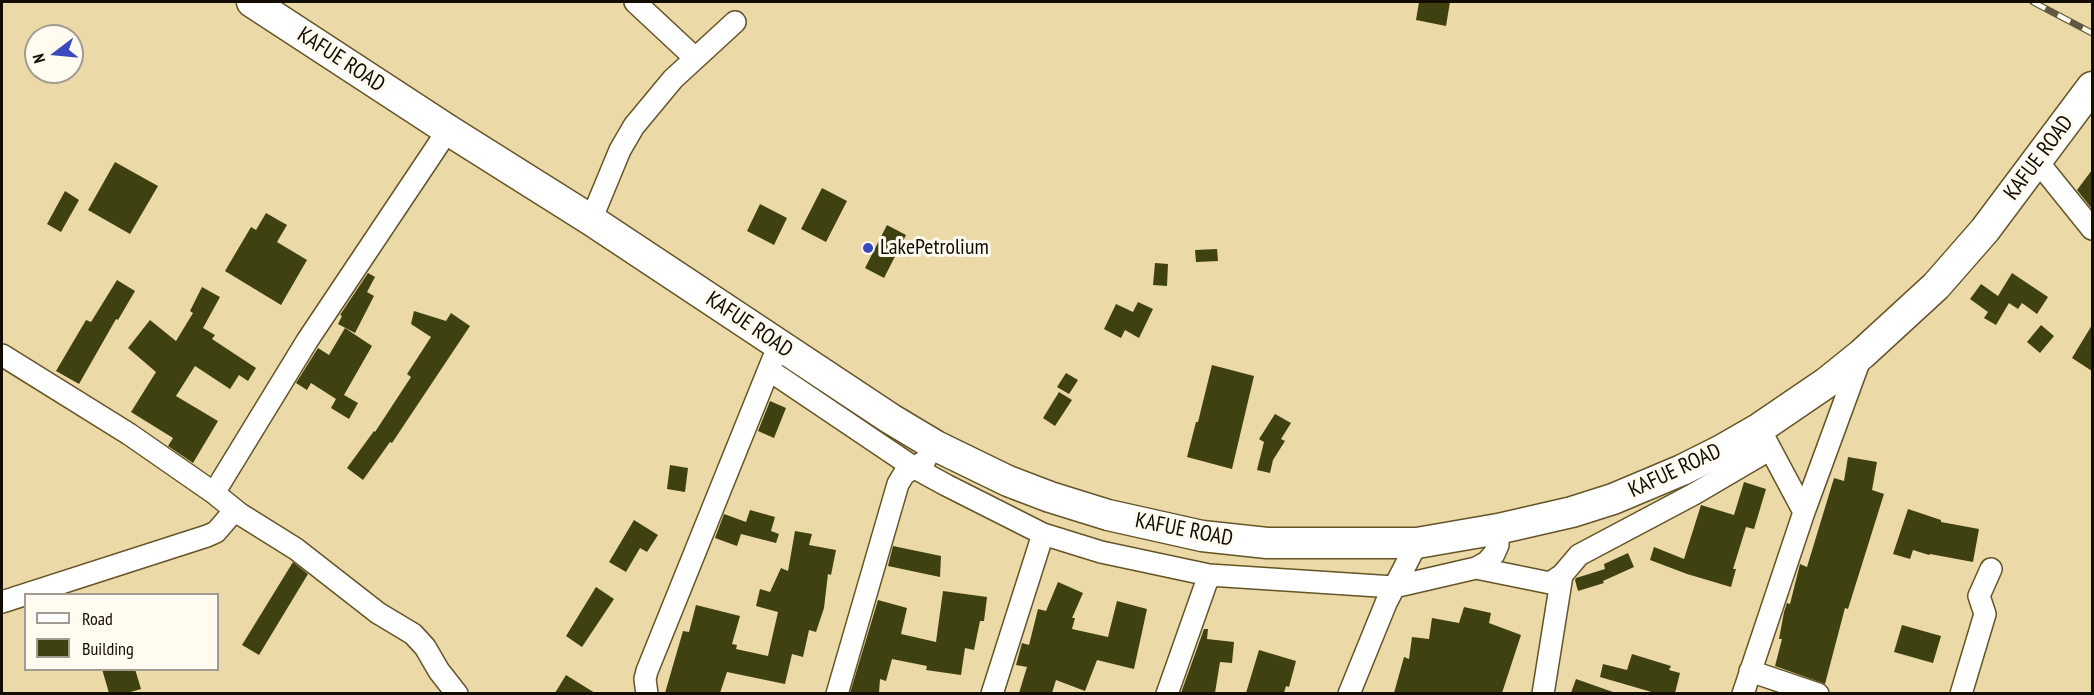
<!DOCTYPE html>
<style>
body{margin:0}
#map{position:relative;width:2094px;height:695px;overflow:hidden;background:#ebd9a8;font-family:"PT Sans Narrow",sans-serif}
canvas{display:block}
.frame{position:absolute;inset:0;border:3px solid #130c00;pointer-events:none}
.legend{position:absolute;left:24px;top:593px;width:195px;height:78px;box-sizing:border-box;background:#fffbf1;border:2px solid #a19b91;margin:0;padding:8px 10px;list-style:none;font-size:18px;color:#130c00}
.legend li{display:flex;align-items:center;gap:12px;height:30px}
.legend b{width:30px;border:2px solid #a19b91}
.north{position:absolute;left:24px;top:24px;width:60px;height:60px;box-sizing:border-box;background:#fffbf1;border:2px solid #a19b91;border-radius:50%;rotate:254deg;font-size:16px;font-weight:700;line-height:24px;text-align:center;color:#130c00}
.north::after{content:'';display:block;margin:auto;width:21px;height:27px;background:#384abd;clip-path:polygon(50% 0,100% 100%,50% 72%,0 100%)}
</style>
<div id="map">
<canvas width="2094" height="695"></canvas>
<div class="frame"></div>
<ul class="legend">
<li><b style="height:8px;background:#fff"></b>Road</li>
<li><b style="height:16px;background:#404111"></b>Building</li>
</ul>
<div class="north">N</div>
</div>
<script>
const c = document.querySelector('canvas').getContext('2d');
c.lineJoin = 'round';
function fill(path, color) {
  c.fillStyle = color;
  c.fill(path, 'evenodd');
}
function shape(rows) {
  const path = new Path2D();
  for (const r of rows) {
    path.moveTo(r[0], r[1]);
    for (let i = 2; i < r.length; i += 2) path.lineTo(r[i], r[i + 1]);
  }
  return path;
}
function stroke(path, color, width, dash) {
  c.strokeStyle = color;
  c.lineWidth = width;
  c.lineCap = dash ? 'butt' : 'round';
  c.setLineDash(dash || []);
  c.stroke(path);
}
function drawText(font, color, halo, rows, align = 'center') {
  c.font = font + ' "PT Sans Narrow",sans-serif';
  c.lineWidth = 6;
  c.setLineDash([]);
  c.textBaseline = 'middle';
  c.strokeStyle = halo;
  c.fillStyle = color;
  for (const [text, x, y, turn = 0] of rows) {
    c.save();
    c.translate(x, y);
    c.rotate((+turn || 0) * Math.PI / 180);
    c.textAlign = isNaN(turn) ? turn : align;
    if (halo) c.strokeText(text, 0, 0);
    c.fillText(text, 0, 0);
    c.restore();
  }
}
const building = shape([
 [1419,2,1450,2,1446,26,1416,20],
 [115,162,158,186,130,234,88,210],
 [2092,170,2092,209,2077,190],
 [822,188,847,201,826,242,801,229],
 [65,191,79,200,61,232,47,224],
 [760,204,787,218,774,245,747,231],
 [266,213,287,225,277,242,307,260,281,305,225,271,251,227,256,230],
 [887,225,906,235,884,278,865,268],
 [1217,249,1218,261,1196,262,1195,250],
 [1155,263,1168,264,1167,286,1153,285],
 [368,273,375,277,367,292,374,296,355,333,338,324,342,316,340,315],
 [2012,273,2048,297,2037,314,2022,303,2018,309,2009,303,1996,325,1984,318,1988,312,1970,299,1981,284,1998,296],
 [117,280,135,291,118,320,116,319,79,384,56,371,86,320,91,322],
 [202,287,220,297,203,328,215,335,212,339,256,368,248,381,239,375,230,389,195,366,176,396,218,421,193,463,168,446,173,438,131,412,156,372,128,348,150,320,176,341,193,313,190,311],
 [1138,302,1153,309,1139,338,1125,330,1121,338,1104,329,1116,304,1133,312],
 [414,311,446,321,451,313,470,326,392,443,390,442,363,480,347,468,374,431,375,432,411,377,407,374,431,337,411,324],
 [2041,325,2054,336,2040,353,2027,342],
 [2092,325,2092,371,2072,358],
 [345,328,372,346,344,395,358,403,349,419,331,408,336,399,311,383,307,390,296,383,318,348,329,355],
 [1212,365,1254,376,1232,469,1187,457,1196,422,1198,422],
 [1066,373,1078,380,1069,394,1057,387],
 [1059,392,1072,400,1055,426,1043,418],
 [770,401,786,408,774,438,758,431],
 [1275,414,1291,423,1281,439,1285,441,1273,460,1270,473,1257,470,1264,442,1259,439],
 [1848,457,1877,462,1872,490,1884,494,1848,609,1845,608,1825,684,1775,666,1782,639,1779,639,1784,612,1787,603,1790,604,1800,564,1807,567,1834,478,1844,481],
 [670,465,688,468,685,492,667,489],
 [1744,482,1766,489,1754,529,1746,527,1733,569,1736,569,1731,587,1687,574,1650,560,1654,547,1684,559,1701,505,1734,515],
 [1908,509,1941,520,1941,522,1979,529,1973,562,1930,554,1929,555,1913,550,1910,559,1893,554],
 [750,510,775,517,771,531,779,534,776,543,741,534,737,546,715,538,724,514,746,522],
 [634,520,658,535,647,552,640,548,626,572,609,562],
 [795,531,812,534,809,545,836,550,831,575,828,574,824,608,816,632,809,630,803,657,792,654,785,684,727,672,720,693,665,693,683,631,689,632,696,605,740,616,732,644,737,645,736,649,768,656,778,612,756,606,760,589,770,592,781,568,788,571],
 [893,546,941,556,940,577,888,566],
 [1628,553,1634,567,1603,581,1604,583,1578,591,1575,580,1576,578,1605,569,1604,564],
 [293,562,308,574,259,655,242,645],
 [1058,582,1083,593,1072,618,1075,618,1072,629,1108,637,1117,601,1147,609,1134,669,1097,660,1085,691,1056,680,1052,693,1019,693,1027,667,1016,665,1022,643,1029,645,1038,609,1046,611],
 [596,587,614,599,582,647,566,636],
 [943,591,987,597,984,621,980,621,974,650,965,648,961,675,926,670,927,666,892,659,886,681,880,679,879,693,850,693,878,600,907,608,901,634,936,642],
 [1464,607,1491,613,1489,623,1521,635,1502,693,1394,693,1404,657,1409,659,1412,637,1429,639,1432,618,1459,623],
 [1902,625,1941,636,1933,663,1894,652],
 [1204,629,1208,629,1207,639,1234,642,1232,663,1220,662,1215,693,1181,693],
 [1259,650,1296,661,1289,687,1286,686,1284,693,1246,693],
 [1632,654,1671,666,1669,670,1680,673,1675,693,1655,693,1600,677,1603,664,1627,670],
 [102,669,135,669,141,689,127,693,109,693],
 [566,675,595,693,555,693],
 [1576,679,1613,692,1612,693,1571,693]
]);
const minor = shape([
 [635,2,695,58],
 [448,130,307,341,214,493,240,514,296,549,378,613,413,634,425,647,439,671,457,694],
 [2038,162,2092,229],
 [591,220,620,150,634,126,673,79,735,22],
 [2,355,129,434,214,493],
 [769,370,913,467,946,485,1043,534,1101,552,1209,575,1394,587,1476,568,1487,562,1494,554,1498,545,1498,529],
 [1765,439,1804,512],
 [1476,568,1550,583,1562,575,1579,555,1694,494,1769,450],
 [2,602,207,536,216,532,235,510],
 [1750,671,1818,694],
 [647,694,645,679,647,671,773,359],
 [837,694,898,484,904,474,925,461],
 [992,694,1043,534],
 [1167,694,1209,575],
 [1349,694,1386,603,1417,543],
 [1543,694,1562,575],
 [1743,694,1804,512,1862,354],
 [1961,694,1985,614,1979,596,1991,569]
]);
const highway = shape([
 [252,2,448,130,591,220,891,419,936,446,1008,481,1050,497,1108,515,1202,536,1267,543,1417,543,1498,529,1572,512,1613,499,1682,470,1720,451,1760,428,1826,383,1862,354,1936,286,1985,230,2092,87]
]);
const rail = shape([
 [2033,2,2092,33]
]);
const markers = [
 [868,248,6,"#384abd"]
];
const streetNames = [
 ["KAFUE ROAD",341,60,33],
 ["KAFUE ROAD",2039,158,-53],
 ["KAFUE ROAD",749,325,34],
 ["KAFUE ROAD",1675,471,-25],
 ["KAFUE ROAD",1184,530,11]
];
const poiNames = [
 ["LakePetrolium",880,248]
];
fill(building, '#404111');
stroke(minor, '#645426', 24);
stroke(highway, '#645426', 33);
stroke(minor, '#fff', 21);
stroke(highway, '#fff', 30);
stroke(rail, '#62573e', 7);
stroke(rail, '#fffbf1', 4.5, [14]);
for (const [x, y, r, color] of markers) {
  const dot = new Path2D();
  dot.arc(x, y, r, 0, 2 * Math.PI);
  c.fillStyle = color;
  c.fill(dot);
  stroke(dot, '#fffbf1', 2);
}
drawText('22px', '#130c00', '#fffbf1', streetNames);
drawText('22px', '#130c00', '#fffbf1', poiNames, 'left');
</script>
